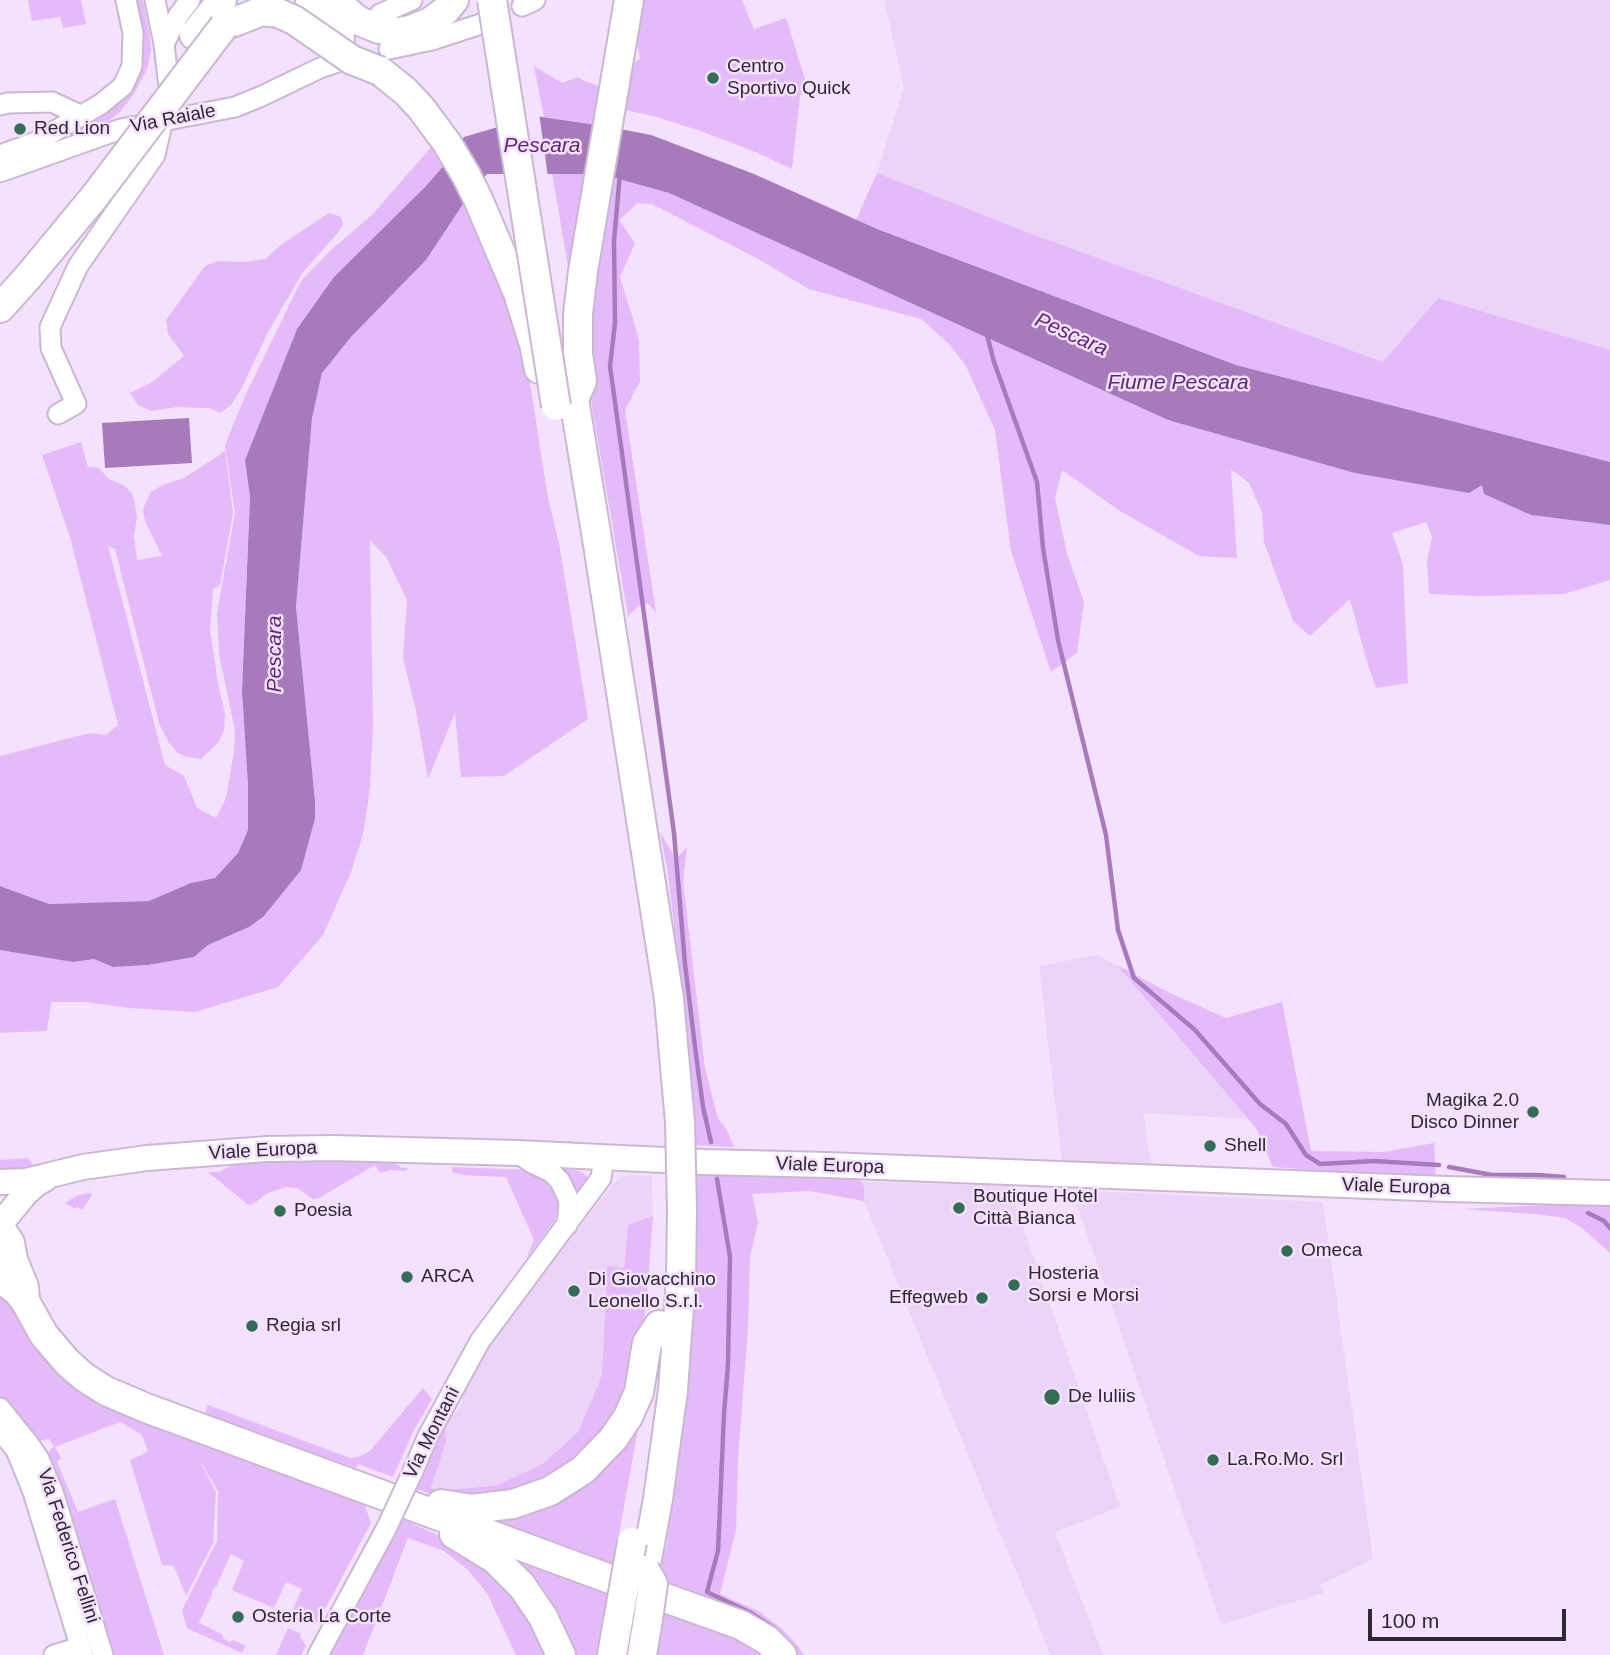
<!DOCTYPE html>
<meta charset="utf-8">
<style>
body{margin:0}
#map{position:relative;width:1610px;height:1655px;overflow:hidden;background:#f4e1fe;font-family:Arial,sans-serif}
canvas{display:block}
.scale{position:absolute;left:1368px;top:1609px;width:198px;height:32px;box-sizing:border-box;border:4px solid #2f2833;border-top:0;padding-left:9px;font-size:21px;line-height:24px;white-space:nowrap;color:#2f2833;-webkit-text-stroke:5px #f4e1fe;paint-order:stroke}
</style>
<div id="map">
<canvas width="1610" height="1655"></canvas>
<div class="scale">100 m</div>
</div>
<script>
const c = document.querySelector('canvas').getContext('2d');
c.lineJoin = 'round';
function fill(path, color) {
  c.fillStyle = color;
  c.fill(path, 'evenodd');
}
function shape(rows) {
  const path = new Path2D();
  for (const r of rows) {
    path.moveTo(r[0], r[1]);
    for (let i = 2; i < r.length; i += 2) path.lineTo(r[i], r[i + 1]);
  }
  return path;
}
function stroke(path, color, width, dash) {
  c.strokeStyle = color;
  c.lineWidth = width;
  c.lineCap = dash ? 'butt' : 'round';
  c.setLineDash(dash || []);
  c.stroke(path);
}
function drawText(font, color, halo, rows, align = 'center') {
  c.font = font + ' Arial,sans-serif';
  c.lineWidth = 5;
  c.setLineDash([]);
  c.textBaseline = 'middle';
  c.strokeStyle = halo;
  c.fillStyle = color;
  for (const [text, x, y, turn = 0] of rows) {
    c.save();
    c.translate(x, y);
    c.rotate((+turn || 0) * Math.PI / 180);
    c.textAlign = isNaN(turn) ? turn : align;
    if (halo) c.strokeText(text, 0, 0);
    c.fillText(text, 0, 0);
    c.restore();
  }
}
const built = shape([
 [884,0,1610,0,1610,350,1438,298,1383,362,1029,233,877,173,904,88],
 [1097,955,1117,965,1248,1119,1143,1113,1151,1163,1062,1162,1039,966],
 [633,1175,652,1176,653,1216,628,1225,624,1268,607,1266,602,1376,578,1432,544,1463,498,1485,440,1491,431,1489,446,1442,445,1419,448,1414,454,1415,463,1402,459,1395,501,1321,573,1226,579,1228,612,1185,622,1177],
 [862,1182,1009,1186,1120,1507,1055,1532,1103,1655,1050,1655,1036,1618,1007,1550,864,1201],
 [1072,1190,1323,1202,1373,1559,1320,1585,1323,1593,1233,1621,1221,1624]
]);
const green = shape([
 [28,0,81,0,86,24,63,28,60,17,32,21],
 [130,0,143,0,150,37,151,51,147,69,134,94,120,112,108,121,38,150,125,90],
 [637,0,742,0,754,29,786,18,809,92,800,95,792,169,758,153,701,131,653,116,616,108,624,59,633,64,640,59,634,17],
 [534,66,562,83,578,77,584,81,600,86,604,126,544,117],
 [433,145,445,164,297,329,245,460,250,497,242,691,248,785,248,830,238,853,215,878,191,883,150,901,49,904,0,886,0,756,90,733,106,735,118,725,70,537,42,455,81,442,88,467,99,468,109,479,125,486,133,495,137,516,134,537,137,560,162,556,145,521,143,509,151,492,163,485,184,478,218,456,225,450,233,513,220,585,213,589,210,630,218,684,225,714,224,730,218,743,201,759,187,757,178,753,169,743,159,723,115,549,108,546,165,765,184,776,197,808,216,818,226,798,234,752,235,730,219,654,217,613,235,513,225,445,245,396,301,281,330,251,372,215],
 [552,173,601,174,669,193,1168,420,1482,485,1531,515,1610,525,1610,580,1564,594,1478,596,1429,594,1427,561,1432,537,1426,522,1392,533,1403,565,1408,683,1376,688,1368,665,1350,599,1310,636,1293,621,1264,542,1262,512,1249,483,1231,469,1237,558,1199,556,1120,511,1062,470,1055,498,1067,554,1084,602,1077,653,1051,672,1011,551,995,430,966,366,948,343,921,319,809,289,760,260,652,204,638,203,619,220,635,243,620,277,639,339,640,381,625,410,656,613,649,604,641,604,628,616],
 [877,173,1029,233,1383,362,1438,298,1610,350,1610,462,1236,365,877,229,856,220],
 [469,195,519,313,548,498,559,543,588,719,504,776,461,777,455,713,428,779,416,711,403,658,407,600,386,557,370,540,373,726,370,788,363,834,351,872,323,935,278,987,195,1012,129,1008,86,1002,51,1002,47,1031,0,1033,0,950,73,962,94,959,113,967,148,965,194,957,208,945,249,927,301,870,315,819,315,801,296,607,312,418,322,373,351,337,426,260],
 [329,213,341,217,343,225,335,236,303,272,268,332,242,387,231,405,220,413,209,408,177,407,151,411,138,405,130,393,151,383,184,356,168,334,166,320,205,266,218,261,244,262,265,259,282,244],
 [660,832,676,859,687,847,683,882,705,1068,718,1119,727,1130,734,1147,691,1145,683,1005,668,873],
 [1117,965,1168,992,1226,1018,1282,1002,1311,1151,1384,1152,1434,1143,1436,1179,1273,1167,1256,1128],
 [28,1158,37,1170,0,1175,0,1160],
 [306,1160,392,1161,402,1168,409,1168,405,1171,391,1170,380,1173,375,1165,319,1198,313,1199,297,1188,286,1187,268,1193,251,1205,247,1204,208,1172,220,1172,234,1164],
 [453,1167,528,1170,547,1181,556,1193,558,1206,555,1220,526,1259,534,1240,506,1177,463,1175,452,1172],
 [556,1168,579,1171,584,1173,589,1179,573,1207],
 [693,1175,849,1176,862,1182,864,1189,864,1201,810,1191,752,1194,758,1222,750,1257,748,1328,738,1460,736,1530,720,1594,758,1611,782,1629,798,1646,804,1655,792,1655,656,1586,667,1542,672,1496],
 [90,1193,92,1195,82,1210,78,1207,74,1208,65,1203,78,1195],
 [1610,1202,1610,1253,1582,1228,1565,1218,1536,1214,1462,1209],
 [653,1216,647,1295,639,1363,627,1401,593,1447,532,1491,444,1498,416,1489,445,1419,446,1442,431,1488,440,1491,498,1485,544,1463,578,1432,602,1376,607,1266,624,1268,628,1225],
 [0,1285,26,1331,40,1352,70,1381,185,1434,364,1503,371,1523,318,1622,308,1623,290,1616,302,1589,286,1582,274,1608,232,1590,244,1561,231,1554,217,1585,212,1591,212,1594,199,1623,222,1634,223,1638,229,1642,233,1640,246,1646,242,1653,187,1628,182,1610,217,1541,218,1491,197,1456,216,1492,213,1543,186,1596,174,1566,162,1565,130,1460,148,1452,142,1435,120,1422,55,1447,61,1458,57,1462,78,1512,115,1499,164,1655,109,1655,45,1456,54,1446,49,1439,35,1441,0,1399],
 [423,1388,432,1399,413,1432,393,1477,358,1464,356,1468,288,1444,267,1442,203,1419,208,1405,350,1458,358,1457,370,1451],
 [642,1406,613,1568,497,1522,497,1518,505,1515],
 [400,1518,457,1544,499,1572,551,1655,516,1655,487,1593,468,1570,444,1551,408,1538,363,1655,324,1655],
 [495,1547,609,1588,600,1655,568,1655],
 [655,1608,737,1635,767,1655,644,1655],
 [288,1628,301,1634,300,1637,306,1646,301,1655,276,1655]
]);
const water = shape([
 [535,116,604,126,651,135,754,174,877,229,1236,365,1610,462,1610,525,1531,515,1484,494,1482,485,1469,493,1355,473,1168,420,669,193,601,174,487,174,469,195,426,260,351,337,322,373,312,418,296,607,315,801,315,819,301,870,264,916,249,927,208,945,194,957,148,965,113,967,94,959,73,962,0,950,0,886,49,904,149,901,191,883,215,878,238,853,248,830,248,785,242,691,250,497,245,460,297,329,334,277,425,187,445,164,464,137],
 [189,418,192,463,105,468,102,423]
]);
const pier = shape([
 [534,113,539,113,548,177,507,177,499,123]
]);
const stream = shape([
 [620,173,614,241,615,323,610,366,674,833,685,964,696,1055,703,1107,711,1142],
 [987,335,994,362,1037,482,1043,548,1058,640,1106,835,1118,930,1134,978,1195,1030,1260,1104,1286,1124,1306,1155,1320,1164,1374,1161,1439,1165],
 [1449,1167,1492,1175,1538,1175,1564,1177],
 [717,1179,730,1257,728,1364,724,1414,718,1551,707,1592,749,1612,774,1628],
 [1588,1213,1604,1221,1610,1228]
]);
const minor = shape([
 [155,0,164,44,171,103],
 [522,6,535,0],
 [380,14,412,0],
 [164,44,178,16,190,0],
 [389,49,432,40,484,23],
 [0,105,8,103,52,102,80,115],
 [0,155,36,142,101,104,123,86,132,66,133,33,126,0],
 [0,172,121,129,235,107,262,96,320,68,343,60],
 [58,414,76,404,51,348,50,327,78,266,155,155,163,120],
 [519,1154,532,1163,551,1172,560,1181,568,1198,569,1205,567,1225],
 [0,1408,29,1444,39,1459,53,1492,103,1655],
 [0,1430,16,1450,33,1492,83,1655],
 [413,1471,428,1436,480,1341,601,1178,604,1157],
 [54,1655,80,1647],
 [318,1655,387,1527]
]);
const major = shape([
 [0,1182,26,1181,83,1167,147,1158,267,1149,333,1148,518,1153,704,1162,827,1165,1447,1189,1610,1193],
 [2,1222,26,1193,36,1184,45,1179]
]);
const highway = shape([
 [310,0,319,17,340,38],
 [337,0,343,8,359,21,379,29,398,32,410,30,430,22,445,11,454,0],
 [224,26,262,11,278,13],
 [194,35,222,0],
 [380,71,405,91,421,108,447,143,466,175,478,199,518,293,534,344,539,369],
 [0,308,28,277,95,196],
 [599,551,574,399,582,381,578,354,578,314,583,271,629,0],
 [1,1229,10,1243,13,1260,24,1287,25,1299],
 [0,1277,18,1292,25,1301,44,1335,67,1362,84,1377,106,1391,146,1408,613,1580],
 [441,1504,472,1509,513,1504,550,1491,583,1470,613,1439,628,1417,639,1392,647,1343,659,1325],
 [454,1534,495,1559,522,1586,543,1617,561,1655],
 [645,1570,658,1499,673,1390,681,1279,682,1210],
 [657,1595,741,1625,767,1640,782,1655],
 [612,1655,620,1610],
 [642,1655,648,1619]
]);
const minorBridge = shape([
 [387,1527,413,1471]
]);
const highwayBridge = shape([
 [492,0,556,406],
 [278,13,294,20,352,60,380,71],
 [95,196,224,26],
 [599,551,669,999,680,1122,682,1210],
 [645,1570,653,1584,648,1619],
 [620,1610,632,1542]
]);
const markers = [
 [713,78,7,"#346d55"],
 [20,129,7,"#346d55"],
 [1533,1112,7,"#346d55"],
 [1210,1146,7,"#346d55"],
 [959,1208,7,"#346d55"],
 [280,1211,7,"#346d55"],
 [1287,1251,7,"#346d55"],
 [407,1277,7,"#346d55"],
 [1014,1285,7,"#346d55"],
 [574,1291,7,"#346d55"],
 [982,1298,7,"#346d55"],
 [252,1326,7,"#346d55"],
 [1052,1397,9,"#346d55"],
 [1213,1460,7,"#346d55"],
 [238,1617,7,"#346d55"]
];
const poiNames = [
 ["Centro",727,67],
 ["Sportivo Quick",727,89],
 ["Red Lion",34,129],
 ["Magika 2.0",1519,1101,"right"],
 ["Disco Dinner",1519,1123,"right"],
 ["Shell",1224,1146],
 ["Boutique Hotel",973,1197],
 ["Città Bianca",973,1219],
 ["Poesia",294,1211],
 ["Omeca",1301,1251],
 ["Hosteria",1028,1274],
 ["Sorsi e Morsi",1028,1296],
 ["ARCA",421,1277],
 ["Di Giovacchino",588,1280],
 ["Leonello S.r.l.",588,1302],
 ["Effegweb",968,1298,"right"],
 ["Regia srl",266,1326],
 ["De Iuliis",1068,1397],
 ["La.Ro.Mo. Srl",1227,1460],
 ["Osteria La Corte",252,1617]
];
const streetNames = [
 ["Via Raiale",173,119,-11],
 ["Viale Europa",263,1151,-3],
 ["Viale Europa",830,1166,2],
 ["Viale Europa",1396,1187,2],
 ["Via Montani",432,1433,-63],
 ["Via Federico Fellini",68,1546,72]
];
const waterNames = [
 ["Pescara",542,146],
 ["Pescara",1071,335,24],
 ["Fiume Pescara",1178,383],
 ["Pescara",275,654,-90]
];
fill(built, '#ebd4f7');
fill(green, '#e5bafa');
fill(water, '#a67abb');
fill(pier, '#f4e1fe');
stroke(stream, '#a67abb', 4.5);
stroke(minor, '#cab8d3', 23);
stroke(major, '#cab8d3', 28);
stroke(highway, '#cab8d3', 32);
stroke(minor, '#fff', 19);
stroke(major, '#fff', 24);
stroke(highway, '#fff', 28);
stroke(minorBridge, '#cab8d3', 23, []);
stroke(highwayBridge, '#cab8d3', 32, []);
stroke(minorBridge, '#fff', 19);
stroke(highwayBridge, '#fff', 28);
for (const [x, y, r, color] of markers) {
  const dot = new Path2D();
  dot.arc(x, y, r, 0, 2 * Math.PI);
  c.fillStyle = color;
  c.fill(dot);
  stroke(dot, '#f4e1fe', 2.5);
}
drawText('19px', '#2f2833', '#f4e1fe', poiNames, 'left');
drawText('19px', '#2f2833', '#f4e1fe', streetNames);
drawText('italic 21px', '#5e2776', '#f4e1fe', waterNames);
</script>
